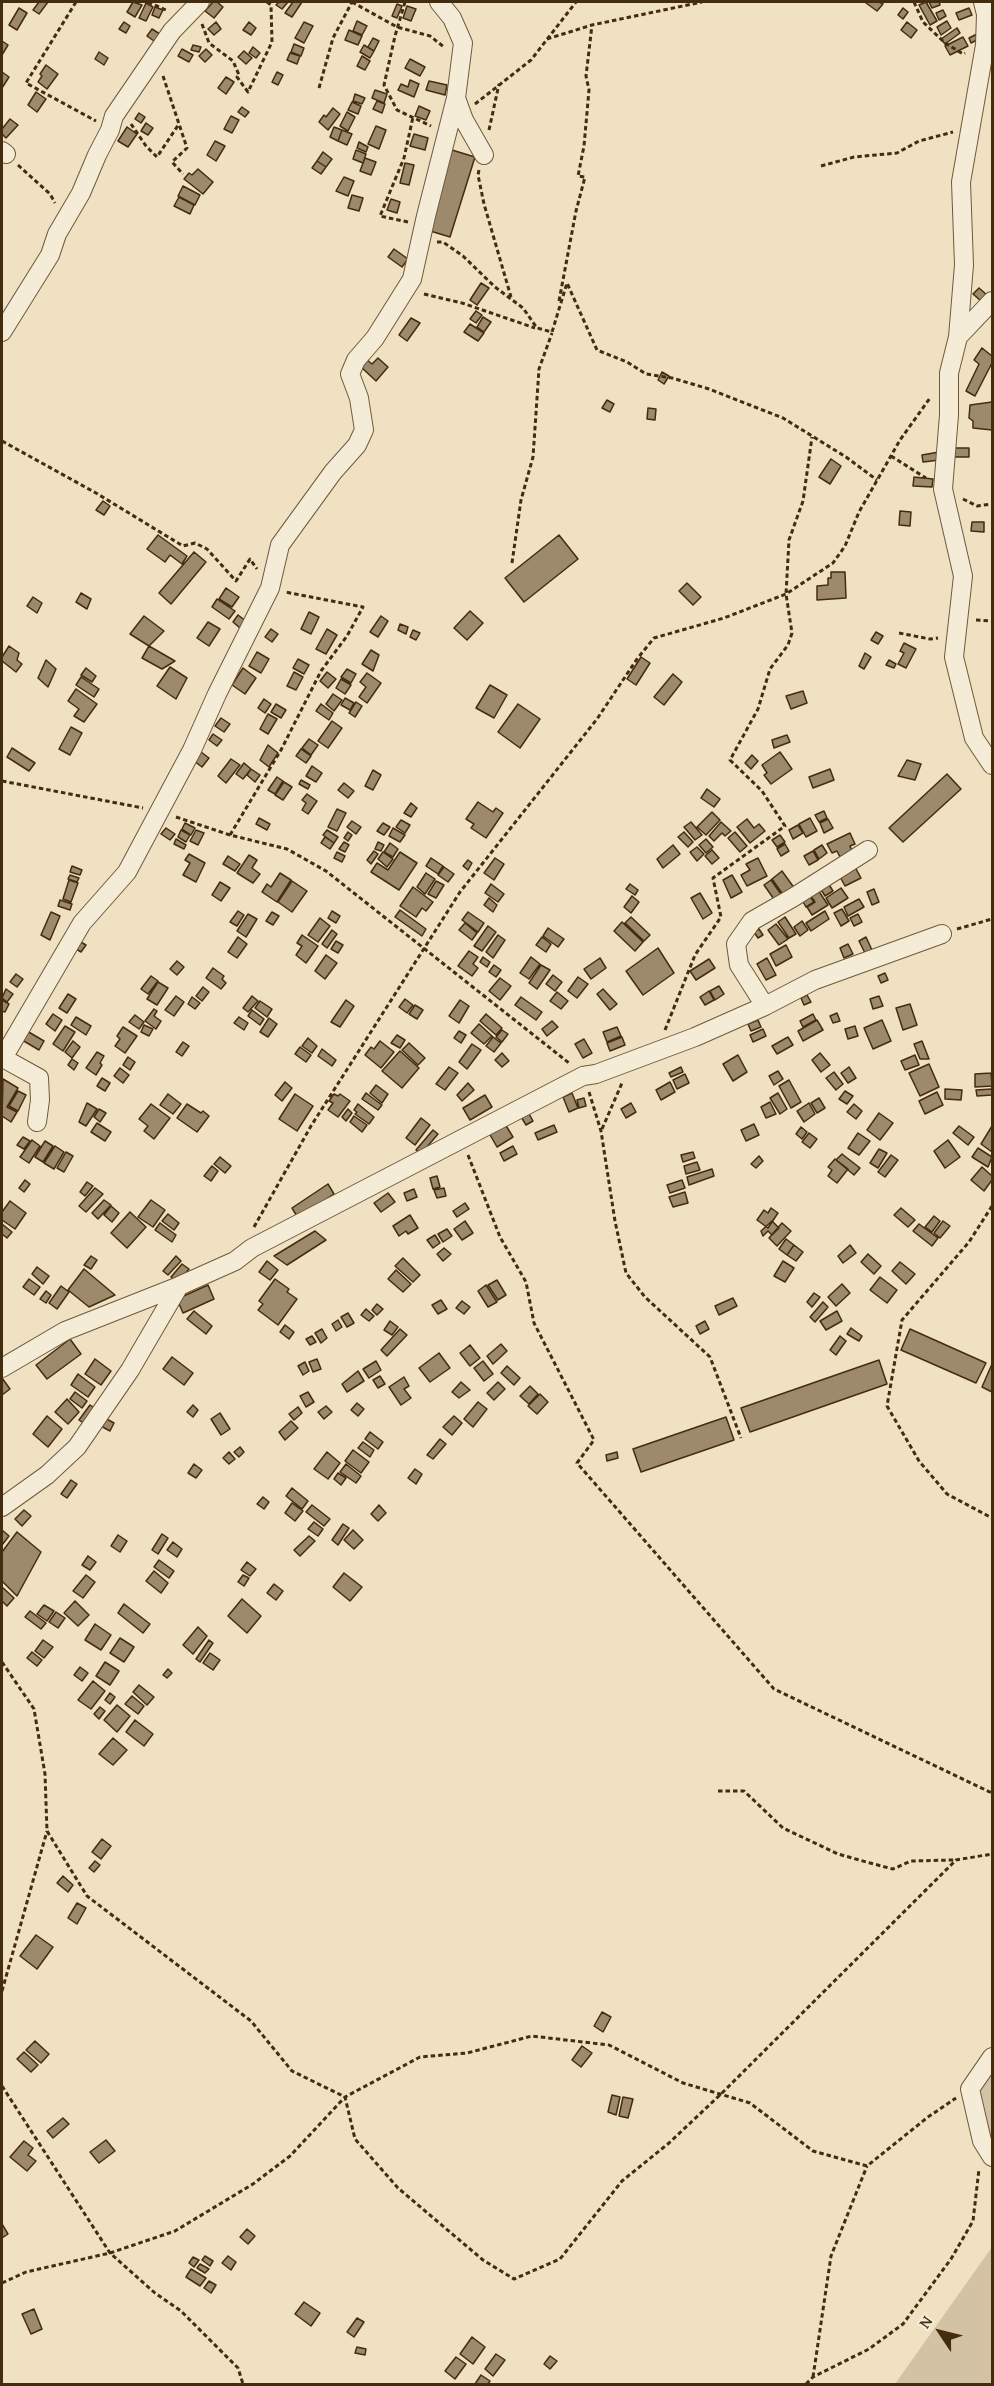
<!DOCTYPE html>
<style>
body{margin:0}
#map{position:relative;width:994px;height:2386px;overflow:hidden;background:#f0e1c2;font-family:"Gentium Book Plus",serif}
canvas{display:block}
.frame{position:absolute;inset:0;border:3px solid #442c0e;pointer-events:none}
.north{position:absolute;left:910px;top:2302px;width:60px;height:60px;-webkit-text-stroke:4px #f5ecd7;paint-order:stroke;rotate:305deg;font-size:16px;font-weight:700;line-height:24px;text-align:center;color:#442c0e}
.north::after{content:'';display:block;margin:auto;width:21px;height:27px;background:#442c0e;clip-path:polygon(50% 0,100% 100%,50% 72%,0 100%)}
</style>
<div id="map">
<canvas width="994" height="2386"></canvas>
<div class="frame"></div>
<div class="north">N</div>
</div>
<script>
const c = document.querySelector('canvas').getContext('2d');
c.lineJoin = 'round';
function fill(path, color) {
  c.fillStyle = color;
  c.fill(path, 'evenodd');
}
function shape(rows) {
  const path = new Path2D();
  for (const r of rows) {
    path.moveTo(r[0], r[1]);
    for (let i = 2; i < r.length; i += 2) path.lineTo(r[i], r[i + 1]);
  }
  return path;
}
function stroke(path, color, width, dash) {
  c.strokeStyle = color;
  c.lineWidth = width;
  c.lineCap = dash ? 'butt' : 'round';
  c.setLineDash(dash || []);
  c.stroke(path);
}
const green = shape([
 [992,2057,992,2152,970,2089],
 [992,2247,992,2384,895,2384]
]);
const building = shape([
 [39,2,48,2,39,14,33,10,39,2],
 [133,2,142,5,135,17,127,12,133,2],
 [213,2,217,2,223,7,214,18,205,11,213,2],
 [279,2,288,2,282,9,276,5,279,2],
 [293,2,302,2,292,17,285,13,293,2],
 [867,2,879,2,883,4,877,11,866,3,867,2],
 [926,2,937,21,930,25,919,5,926,2],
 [929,2,939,2,940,5,932,8,929,2],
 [146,3,153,7,146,21,139,18,146,3],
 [397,4,402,6,397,18,392,16,397,4],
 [407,6,416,9,411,21,403,18,407,6],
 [155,7,163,10,159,18,152,15,155,7],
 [19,8,27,13,17,30,9,25,19,8],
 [903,8,908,12,903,19,898,15,903,8],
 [969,8,972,15,959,20,956,13,969,8],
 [943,10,946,16,939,20,936,13,943,10],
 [357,21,367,26,362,35,353,31,357,21],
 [947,21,951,28,941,35,937,27,947,21],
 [124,22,130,26,126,33,119,29,124,22],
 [216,22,221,29,214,35,208,29,216,22],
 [249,22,256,28,251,35,243,30,249,22],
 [304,22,313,26,304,43,295,38,304,22],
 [907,22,917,30,911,38,901,30,907,22],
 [957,28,960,33,945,44,941,39,957,28],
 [152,29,163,36,158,44,147,36,152,29],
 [349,30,362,36,358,45,345,40,349,30],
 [977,34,979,39,971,43,969,38,977,34],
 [963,37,968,46,950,55,945,46,963,37],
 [373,38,379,41,374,51,368,47,373,38],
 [2,41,8,45,2,55,2,41],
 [294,44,304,48,301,56,291,52,294,44],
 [193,45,201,47,199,52,191,50,193,45],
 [364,45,374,51,370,58,360,52,364,45],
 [253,47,260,53,256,58,249,53,253,47],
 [182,49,193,55,189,62,178,56,182,49],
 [206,49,212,55,205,62,199,56,206,49],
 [244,51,252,58,246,64,238,57,244,51],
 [99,52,108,58,104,65,95,59,99,52],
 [290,53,300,56,297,64,287,60,290,53],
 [362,56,370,61,365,70,357,66,362,56],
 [410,59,425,67,420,76,405,68,410,59],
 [46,65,58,74,47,89,38,82,42,76,40,74,46,65],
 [2,72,9,77,2,88,2,72],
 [277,72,283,75,278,85,272,82,277,72],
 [226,77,234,82,226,94,218,88,226,77],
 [410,80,419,84,414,97,398,90,401,84,408,87,410,80],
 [429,81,447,85,445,95,426,90,429,81],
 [375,90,387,94,384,103,372,98,375,90],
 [36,92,46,99,37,112,28,105,36,92],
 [355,94,365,98,362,104,353,101,355,94],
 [377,101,385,104,382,113,373,109,377,101],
 [352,102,361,106,358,114,348,110,352,102],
 [419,106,430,111,426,120,415,116,419,106],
 [242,107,249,112,245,117,238,112,242,107],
 [333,108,340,114,328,130,319,122,324,115,326,117,333,108],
 [347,112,355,117,348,131,340,126,347,112],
 [139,113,145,117,141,123,135,119,139,113],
 [231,116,239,120,232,133,224,129,231,116],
 [10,119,18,125,6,138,2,134,2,129,10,119],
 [146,123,153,128,148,135,141,131,146,123],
 [376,126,386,130,379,149,368,144,376,126],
 [127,127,137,134,128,147,118,141,127,127],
 [334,127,342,130,338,141,330,137,334,127],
 [342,130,352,134,347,145,338,141,342,130],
 [414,134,428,138,425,150,410,146,414,134],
 [215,141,225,146,216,161,207,155,215,141],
 [359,142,368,147,366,152,357,148,359,142],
 [356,150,366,154,363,163,353,159,356,150],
 [452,150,475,157,450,237,427,230,452,150],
 [323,152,332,159,326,167,317,161,323,152],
 [365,158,376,162,371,175,360,171,365,158],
 [317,161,326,167,321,174,312,168,317,161],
 [405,163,414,165,409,185,400,183,405,163],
 [198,169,213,182,203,194,184,179,189,173,192,175,198,169],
 [344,177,354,181,348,196,336,191,344,177],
 [183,186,200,195,195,205,178,196,183,186],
 [352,195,363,198,359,211,348,208,352,195],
 [179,197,194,205,190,214,174,206,179,197],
 [391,199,400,202,397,213,387,210,391,199],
 [394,249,408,259,402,267,388,257,394,249],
 [481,283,489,288,477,305,470,300,481,283],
 [979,288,986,294,981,301,973,294,979,288],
 [476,311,482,315,476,323,470,319,476,311],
 [483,317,491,322,484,332,477,327,483,317],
 [411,318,420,323,407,341,399,335,411,318],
 [470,324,484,333,478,341,464,332,470,324],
 [982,348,992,356,992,363,975,396,966,391,979,364,974,360,982,348],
 [378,358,388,367,376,381,360,366,366,359,372,364,378,358],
 [662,372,669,376,664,384,658,380,662,372],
 [607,400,614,404,610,412,602,408,607,400],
 [992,402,992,430,973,428,973,421,969,418,970,405,992,402],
 [648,408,656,409,655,420,647,419,648,408],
 [953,448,969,448,969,457,953,457,953,448],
 [939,452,940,460,923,462,922,455,939,452],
 [831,459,841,466,830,484,819,477,831,459],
 [914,477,933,479,932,487,913,486,914,477],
 [103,501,110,506,104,515,96,510,103,501],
 [900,511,911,512,910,526,899,525,900,511],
 [972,522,984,522,984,532,971,531,972,522],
 [158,535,187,556,182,564,170,555,165,562,147,549,158,535],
 [559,535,578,559,524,602,505,578,559,535],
 [194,552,206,562,171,604,159,593,194,552],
 [831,572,845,572,846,598,817,600,817,586,828,585,828,578,831,578,831,572],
 [687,583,701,597,693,605,679,591,687,583],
 [226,588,239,597,232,607,219,599,226,588],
 [81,593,91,599,87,609,76,602,81,593],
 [33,597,42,603,37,613,27,606,33,597],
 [217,599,235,611,229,619,212,607,217,599],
 [470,611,483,623,467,640,454,628,470,611],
 [309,612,319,617,311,634,301,629,309,612],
 [238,615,246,621,240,628,233,622,238,615],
 [144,616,164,631,149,646,130,634,144,616],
 [381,616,388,621,378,637,370,632,381,616],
 [208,622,220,629,209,646,197,638,208,622],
 [400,624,408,627,406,634,398,630,400,624],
 [271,629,278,634,272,642,265,637,271,629],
 [327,629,337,635,326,654,316,649,327,629],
 [413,630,420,633,416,640,410,637,413,630],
 [876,632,883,636,878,644,871,640,876,632],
 [904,643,916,649,906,668,898,664,904,653,900,651,904,643],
 [9,646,19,653,17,660,22,664,16,672,2,661,2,657,9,646],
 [149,646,175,661,162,669,142,658,149,646],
 [371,650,379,655,373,671,362,664,371,650],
 [257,652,269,659,261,673,249,666,257,652],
 [865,653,871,657,864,669,859,666,865,653],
 [641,657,650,663,636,685,627,679,641,657],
 [298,659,309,665,304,674,293,668,298,659],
 [46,660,56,669,48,687,38,678,46,660],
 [889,660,896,664,894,668,886,665,889,660],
 [170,667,187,678,176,699,157,686,170,667],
 [86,668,96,676,92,682,81,675,86,668],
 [243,668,256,678,245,694,232,685,243,668],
 [347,669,356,674,351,683,341,677,347,669],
 [294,672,303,677,296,690,287,686,294,672],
 [327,672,336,679,328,688,320,681,327,672],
 [367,673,381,683,367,703,359,697,366,687,360,682,367,673],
 [673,674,682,682,664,705,654,697,673,674],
 [81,677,99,689,94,697,76,685,81,677],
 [341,679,351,685,345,694,336,688,341,679],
 [490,685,507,695,494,718,476,708,490,685],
 [76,689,97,704,84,722,74,716,79,709,68,701,76,689],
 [803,691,807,703,791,709,786,696,803,691],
 [333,694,342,700,334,711,326,704,333,694],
 [345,698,354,703,350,710,341,705,345,698],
 [264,699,271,704,265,713,258,708,264,699],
 [356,702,362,706,355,717,349,713,356,702],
 [276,704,286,710,281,718,271,712,276,704],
 [321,704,333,713,329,720,316,711,321,704],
 [518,704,540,719,520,748,498,732,518,704],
 [268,714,277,719,268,734,260,729,268,714],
 [221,718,230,724,224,732,215,726,221,718],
 [332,721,342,728,328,748,318,741,332,721],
 [71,727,82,733,70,755,59,749,71,727],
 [213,734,222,740,217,746,209,740,213,734],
 [787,735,790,742,774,748,772,740,787,735],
 [309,739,318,745,311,755,302,748,309,739],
 [268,745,278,753,269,767,260,760,268,745],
 [12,748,35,763,29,771,7,757,12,748],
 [301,749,311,756,306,763,296,756,301,749],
 [201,752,209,758,202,767,194,761,201,752],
 [780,752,792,769,771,784,764,775,767,773,762,765,780,752],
 [752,755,758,761,751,769,745,763,752,755],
 [231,759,240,765,226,783,218,776,231,759],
 [907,760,921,764,915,780,898,776,907,760],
 [244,763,251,769,243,779,236,774,244,763],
 [312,766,322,773,316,782,306,776,312,766],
 [251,769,260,775,255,782,247,775,251,769],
 [830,769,834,780,813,788,809,777,830,769],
 [373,770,381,775,373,790,365,786,373,770],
 [947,774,961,789,903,842,889,828,947,774],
 [277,777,283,781,275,794,268,790,277,777],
 [301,780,310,785,308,789,299,784,301,780],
 [284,782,292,787,283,800,275,795,284,782],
 [344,783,354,791,348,798,338,790,344,783],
 [707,789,720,799,714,807,701,798,707,789],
 [307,794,317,801,308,814,302,810,306,803,302,800,307,794],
 [478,802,493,812,496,808,503,813,486,838,471,828,474,824,466,819,478,802],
 [411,803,417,808,411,817,404,813,411,803],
 [337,809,346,813,337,831,328,827,337,809],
 [824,811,827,818,819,822,815,815,824,811],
 [712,812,720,820,706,835,697,827,712,812],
 [259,818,270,824,267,830,256,824,259,818],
 [810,818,817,831,806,837,799,824,810,818],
 [747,819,754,828,759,824,765,831,750,843,737,827,747,819],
 [828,819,833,828,824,833,820,823,828,819],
 [401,820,410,825,405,833,396,827,401,820],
 [352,821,361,827,356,834,347,827,352,821],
 [691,822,702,835,695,840,684,827,691,822],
 [721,822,731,831,725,836,722,833,714,841,709,836,721,822],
 [185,823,195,828,191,835,182,829,185,823],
 [383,823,390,827,384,835,377,831,383,823],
 [798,825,803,833,793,839,789,830,798,825],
 [166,828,175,834,170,840,161,834,166,828],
 [393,828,405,835,400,842,389,836,393,828],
 [181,830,190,835,186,842,178,837,181,830],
 [196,830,204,833,198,845,190,841,196,830],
 [327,830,338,837,334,843,323,835,327,830],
 [348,832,352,835,348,841,344,838,348,832],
 [684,832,693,842,688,847,678,837,684,832],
 [735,832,747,846,740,852,728,838,735,832],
 [850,833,855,844,850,846,853,854,841,859,837,851,832,853,827,844,850,833],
 [780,835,785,842,777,847,772,840,780,835],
 [325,837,334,843,330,849,321,843,325,837],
 [176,839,186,845,184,849,174,844,176,839],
 [706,839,713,847,706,853,699,845,706,839],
 [344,842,349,845,345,852,339,849,344,842],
 [378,842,384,845,381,851,375,849,378,842],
 [390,843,398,849,393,857,384,852,390,843],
 [785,844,789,851,781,856,777,849,785,844],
 [673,845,680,854,663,868,657,859,673,845],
 [822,845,827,853,819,859,814,850,822,845],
 [697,847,704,854,697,861,690,852,697,847],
 [712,850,719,858,712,864,705,856,712,850],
 [374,851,378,854,371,864,367,860,374,851],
 [813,851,818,860,809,865,804,856,813,851],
 [337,852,345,856,342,862,334,858,337,852],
 [383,852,393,859,387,867,378,859,383,852],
 [400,852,417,863,399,890,371,872,377,863,388,870,400,852],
 [189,854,205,863,196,882,183,875,190,863,185,860,189,854],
 [249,855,257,860,252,868,260,874,253,883,237,873,249,855],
 [228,856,240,864,235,871,223,864,228,856],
 [431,858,443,866,438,874,426,866,431,858],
 [495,858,504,864,494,880,484,873,495,858],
 [758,858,767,876,747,886,741,875,750,870,746,864,758,858],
 [468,860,472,863,468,870,463,866,468,860],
 [72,866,82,870,80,875,70,872,72,866],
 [444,867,454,874,448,882,438,875,444,867],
 [855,867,861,878,845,886,839,875,855,867],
 [782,871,795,889,784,896,772,879,782,871],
 [280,873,291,880,277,902,262,892,267,884,271,887,280,873],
 [426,873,435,879,425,894,417,887,426,873],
 [70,875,79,878,77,882,68,879,70,875],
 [732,875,742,892,731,898,723,880,732,875],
 [69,880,78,883,71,902,63,899,69,880],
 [771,880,783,897,776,902,764,885,771,880],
 [292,881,307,891,292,912,278,902,292,881],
 [436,881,444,885,436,898,428,894,436,881],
 [220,882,230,888,221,901,212,895,220,882],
 [828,883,833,891,825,896,820,888,828,883],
 [491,884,504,894,498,902,485,893,491,884],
 [630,884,638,890,635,895,626,889,630,884],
 [413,887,433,902,426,911,422,908,416,917,400,906,413,887],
 [841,888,848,898,832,908,826,898,841,888],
 [874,889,879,902,872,905,867,892,874,889],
 [818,890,828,905,812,915,807,907,815,902,810,895,818,890],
 [700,893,712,913,703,919,691,898,700,893],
 [809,895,814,902,806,907,802,900,809,895],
 [632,896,639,902,631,913,624,907,632,896],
 [489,898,497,905,493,912,484,905,489,898],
 [859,899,864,907,848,916,844,907,859,899],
 [60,900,72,904,70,910,58,906,60,900],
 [842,909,849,921,841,926,834,913,842,909],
 [400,910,426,929,422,936,395,917,400,910],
 [238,911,244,915,237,926,230,922,238,911],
 [332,911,340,916,336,923,328,918,332,911],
 [825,911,829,919,811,931,806,923,825,911],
 [51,912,60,916,50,940,41,935,51,912],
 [272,912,279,916,273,925,266,921,272,912],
 [468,912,484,923,478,932,462,920,468,912],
 [248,914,257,919,246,937,237,931,248,914],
 [858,914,862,922,854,926,850,918,858,914],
 [631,917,650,935,644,941,625,923,631,917],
 [785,917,796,934,789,938,778,922,785,917],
 [320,918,330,926,318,942,308,935,320,918],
 [802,921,808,930,800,936,794,927,802,921],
 [622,922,643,942,635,951,614,931,622,922],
 [465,923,477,933,472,940,459,930,465,923],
 [776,924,788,939,779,945,768,930,776,924],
 [488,926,496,932,482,951,474,946,488,926],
 [548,928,564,939,558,947,543,936,548,928],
 [759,929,763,935,758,938,754,932,759,929],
 [332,930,337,934,327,948,322,944,332,930],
 [302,935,318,946,306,963,296,955,302,946,297,943,302,935],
 [498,935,505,940,493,958,486,952,498,935],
 [238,937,247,944,237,958,228,952,238,937],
 [542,937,551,944,546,952,536,945,542,937],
 [866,937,872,950,865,953,859,941,866,937],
 [77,940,86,945,81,952,73,947,77,940],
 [336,941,343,945,338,953,331,949,336,941],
 [848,944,853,954,844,958,840,948,848,944],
 [786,945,792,957,776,966,770,954,786,945],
 [658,948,674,973,643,995,626,971,658,948],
 [469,951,478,957,473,964,478,968,472,976,458,966,469,951],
 [326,955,337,963,325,979,315,971,326,955],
 [483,957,490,962,487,967,480,962,483,957],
 [531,957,540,964,529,979,520,973,531,957],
 [600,958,606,968,591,979,584,969,600,958],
 [767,958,776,975,766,980,757,964,767,958],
 [709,959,715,968,696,980,690,971,709,959],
 [177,961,184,967,177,975,170,969,177,961],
 [494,965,501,970,496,977,489,972,494,965],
 [541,965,550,970,537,989,529,983,541,965],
 [213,968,224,976,222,979,226,983,221,989,206,978,213,968],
 [885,973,888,980,881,983,878,976,885,973],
 [16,974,23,979,17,987,10,982,16,974],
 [553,975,562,982,555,991,546,984,553,975],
 [151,976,158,981,148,994,141,989,151,976],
 [578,977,588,984,577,998,568,991,578,977],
 [500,978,511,986,500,1000,489,991,500,978],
 [158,982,168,988,157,1005,147,999,158,982],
 [719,986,724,994,715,1000,710,991,719,986],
 [203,987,209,992,202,1001,196,996,203,987],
 [6,989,13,994,7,1002,2,998,6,989],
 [603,989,617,1004,610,1010,597,994,603,989],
 [709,991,714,1000,705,1005,700,997,709,991],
 [557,992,568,1001,561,1009,550,1001,557,992],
 [68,994,76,999,67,1013,59,1008,68,994],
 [807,995,811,1002,804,1005,801,998,807,995],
 [176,996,184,1002,174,1016,165,1010,176,996],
 [252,996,258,1001,248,1012,243,1008,252,996],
 [879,996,883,1006,873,1009,870,999,879,996],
 [192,997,200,1003,195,1009,188,1004,192,997],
 [521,997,542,1012,536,1020,515,1005,521,997],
 [405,999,413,1005,407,1013,399,1007,405,999],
 [2,1000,9,1004,5,1012,2,1011,2,1000],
 [346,1000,354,1006,340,1027,331,1022,346,1000],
 [460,1000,469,1006,459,1023,449,1016,460,1000],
 [260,1001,272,1009,267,1017,255,1008,260,1001],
 [910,1004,917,1025,903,1030,896,1008,910,1004],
 [415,1005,423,1010,417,1019,409,1014,415,1005],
 [154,1009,157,1011,154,1016,161,1021,156,1029,145,1021,154,1009],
 [252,1010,264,1019,260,1025,248,1016,252,1010],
 [837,1013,840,1021,833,1023,830,1016,837,1013],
 [53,1014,62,1020,55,1031,46,1024,53,1014],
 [486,1014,502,1028,496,1035,480,1021,486,1014],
 [813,1014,816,1020,803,1027,800,1021,813,1014],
 [135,1015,144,1022,139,1029,129,1022,135,1015],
 [76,1017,91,1026,86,1035,71,1025,76,1017],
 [239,1017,248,1023,244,1030,234,1023,239,1017],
 [269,1018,277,1024,268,1037,260,1032,269,1018],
 [758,1020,761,1027,751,1031,748,1024,758,1020],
 [817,1020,823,1030,803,1041,798,1031,817,1020],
 [882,1020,891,1041,873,1049,864,1028,882,1020],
 [552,1021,558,1027,547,1036,542,1029,552,1021],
 [479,1024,492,1036,484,1044,471,1033,479,1024],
 [144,1025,153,1029,149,1036,141,1032,144,1025],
 [65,1026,75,1032,63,1051,53,1044,65,1026],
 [855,1026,858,1036,848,1039,845,1029,855,1026],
 [123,1027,137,1036,125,1053,115,1046,120,1039,117,1036,123,1027],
 [617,1027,621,1036,607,1042,603,1032,617,1027],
 [763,1029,766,1036,753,1042,750,1035,763,1029],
 [502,1030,508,1034,502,1042,496,1037,502,1030],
 [27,1031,44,1041,39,1050,22,1040,27,1031],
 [459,1031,466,1035,461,1043,454,1038,459,1031],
 [397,1035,405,1040,400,1048,391,1043,397,1035],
 [493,1037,501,1043,494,1052,486,1046,493,1037],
 [622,1037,625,1045,610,1051,607,1043,622,1037],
 [788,1037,793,1045,777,1054,772,1046,788,1037],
 [308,1038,317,1046,312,1053,302,1046,308,1038],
 [584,1039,592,1053,583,1058,575,1044,584,1039],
 [73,1041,80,1047,72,1058,65,1052,73,1041],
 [380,1041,394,1052,381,1068,365,1055,371,1047,374,1049,380,1041],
 [922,1041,929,1059,920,1059,914,1044,922,1041],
 [183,1042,189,1046,182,1056,176,1052,183,1042],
 [409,1043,425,1058,418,1065,402,1050,409,1043],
 [472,1044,481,1050,467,1069,459,1062,472,1044],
 [300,1047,311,1055,306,1062,295,1054,300,1047],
 [322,1049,336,1060,332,1066,318,1056,322,1049],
 [400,1051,419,1068,402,1088,382,1071,400,1051],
 [97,1052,104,1056,100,1063,102,1065,96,1075,86,1068,97,1052],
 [502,1053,509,1061,502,1067,495,1060,502,1053],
 [820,1053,830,1065,821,1072,812,1060,820,1053],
 [738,1055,747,1072,733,1081,723,1064,738,1055],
 [915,1055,919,1065,905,1070,901,1061,915,1055],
 [128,1057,135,1062,130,1070,123,1065,128,1057],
 [72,1059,78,1063,74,1070,68,1065,72,1059],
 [929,1064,939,1087,920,1096,909,1073,929,1064],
 [449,1067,458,1073,445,1090,436,1084,449,1067],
 [681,1067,683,1072,671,1077,669,1073,681,1067],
 [849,1067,856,1078,848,1083,841,1073,849,1067],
 [120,1068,129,1075,123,1083,114,1076,120,1068],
 [778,1071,783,1079,774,1085,769,1076,778,1071],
 [834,1072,843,1084,836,1090,826,1078,834,1072],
 [991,1073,992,1086,975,1087,975,1074,991,1073],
 [685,1074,689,1083,677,1089,673,1080,685,1074],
 [102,1078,110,1083,105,1091,97,1086,102,1078],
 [3,1079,18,1088,7,1107,17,1112,11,1122,2,1116,3,1079],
 [789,1080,801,1102,791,1108,779,1086,789,1080],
 [285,1082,292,1088,282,1101,275,1095,285,1082],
 [670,1082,675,1092,661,1100,656,1090,670,1082],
 [468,1083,474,1090,462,1101,457,1095,468,1083],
 [376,1085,388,1094,382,1103,370,1093,376,1085],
 [945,1089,962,1090,961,1100,945,1099,945,1089],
 [992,1089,992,1095,977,1096,976,1090,992,1089],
 [18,1091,26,1095,18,1111,9,1106,18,1091],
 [845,1091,853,1096,847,1104,839,1099,845,1091],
 [937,1092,943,1105,925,1114,919,1101,937,1092],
 [366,1093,382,1105,378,1110,362,1099,366,1093],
 [572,1093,578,1108,569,1112,563,1097,572,1093],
 [778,1093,787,1109,780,1114,770,1098,778,1093],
 [168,1094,181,1104,173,1114,160,1105,168,1094],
 [295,1094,313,1106,297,1131,279,1119,295,1094],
 [334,1094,338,1096,340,1094,350,1101,338,1117,328,1110,333,1103,329,1101,334,1094],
 [485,1095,492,1107,470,1120,463,1108,485,1095],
 [584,1098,586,1106,579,1108,577,1100,584,1098],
 [819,1098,825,1108,817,1113,811,1103,819,1098],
 [770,1102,776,1114,766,1118,761,1107,770,1102],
 [87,1103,97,1109,86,1126,79,1122,87,1103],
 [631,1103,636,1112,626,1118,621,1109,631,1103],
 [809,1103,815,1114,804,1122,797,1111,809,1103],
 [151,1104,170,1118,154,1139,144,1131,148,1126,139,1119,151,1104],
 [187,1104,201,1113,203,1111,209,1116,197,1132,177,1118,187,1104],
 [358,1104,374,1117,369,1124,355,1114,357,1112,354,1110,358,1104],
 [854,1104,862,1111,856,1119,847,1112,854,1104],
 [99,1109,106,1113,100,1122,94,1117,99,1109],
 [348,1109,352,1113,346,1121,342,1117,348,1109],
 [527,1110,533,1121,526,1125,520,1115,527,1110],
 [879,1113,893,1123,880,1140,867,1130,879,1113],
 [354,1116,367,1125,362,1132,350,1122,354,1116],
 [421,1118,430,1125,415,1145,406,1138,421,1118],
 [97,1123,111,1132,105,1141,91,1132,97,1123],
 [505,1124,513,1137,497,1147,489,1133,505,1124],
 [754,1124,759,1135,746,1141,741,1130,754,1124],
 [554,1125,557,1132,538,1140,535,1133,554,1125],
 [959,1126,974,1137,968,1145,953,1133,959,1126],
 [992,1126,992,1152,981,1144,992,1126],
 [801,1127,807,1132,802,1139,796,1134,801,1127],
 [433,1130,438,1134,421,1154,416,1150,433,1130],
 [809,1133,817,1139,810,1148,802,1142,809,1133],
 [858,1133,870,1141,859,1155,848,1148,858,1133],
 [23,1137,30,1141,24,1149,17,1145,23,1137],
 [32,1140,40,1146,29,1163,20,1157,32,1140],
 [948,1140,960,1157,945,1168,934,1151,948,1140],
 [45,1141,53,1146,43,1162,35,1157,45,1141],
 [55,1146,64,1152,54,1169,44,1163,55,1146],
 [513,1146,517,1154,504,1161,500,1153,513,1146],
 [978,1148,992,1157,988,1167,972,1157,978,1148],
 [879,1149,887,1153,878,1168,870,1163,879,1149],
 [66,1152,73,1156,64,1172,57,1168,66,1152],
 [693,1152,695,1158,683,1162,681,1155,693,1152],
 [842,1154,860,1168,854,1175,836,1160,842,1154],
 [891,1155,898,1160,885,1177,878,1172,891,1155],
 [759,1156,763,1161,756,1168,751,1164,759,1156],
 [220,1157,231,1166,225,1173,214,1164,220,1157],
 [835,1159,848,1169,837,1183,828,1176,832,1170,828,1167,835,1159],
 [697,1162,700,1170,686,1174,684,1166,697,1162],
 [212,1166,218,1171,211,1181,204,1176,212,1166],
 [982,1167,992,1176,992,1180,984,1191,971,1180,982,1167],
 [712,1169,714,1176,689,1185,687,1177,712,1169],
 [437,1176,440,1187,433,1189,430,1178,437,1176],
 [25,1180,30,1184,24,1192,19,1188,25,1180],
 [682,1180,685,1188,670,1193,667,1185,682,1180],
 [87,1182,93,1186,85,1196,80,1192,87,1182],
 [328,1184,334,1194,298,1218,292,1208,328,1184],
 [95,1188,103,1194,86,1212,79,1206,95,1188],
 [444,1188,446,1196,437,1198,434,1190,444,1188],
 [414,1189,417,1197,407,1201,404,1193,414,1189],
 [685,1192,688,1203,673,1207,669,1197,685,1192],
 [388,1193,395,1202,381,1212,374,1203,388,1193],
 [104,1200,111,1205,98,1219,92,1213,104,1200],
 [151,1200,165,1210,153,1227,138,1217,151,1200],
 [10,1201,26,1213,15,1229,2,1220,2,1212,10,1201],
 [465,1203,469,1209,457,1217,453,1211,465,1203],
 [111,1206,119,1213,112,1222,104,1215,111,1206],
 [771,1208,778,1213,768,1228,757,1220,764,1210,768,1213,771,1208],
 [901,1208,915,1220,908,1227,894,1215,901,1208],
 [130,1212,146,1227,127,1248,111,1233,130,1212],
 [168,1214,179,1223,174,1230,162,1221,168,1214],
 [410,1215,418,1228,408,1234,406,1231,399,1236,393,1226,410,1215],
 [934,1216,940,1221,932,1232,925,1227,934,1216],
 [465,1221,473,1233,462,1240,454,1229,465,1221],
 [772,1221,779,1228,772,1235,768,1231,763,1236,761,1231,772,1221],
 [943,1221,950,1226,940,1238,934,1233,943,1221],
 [160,1223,176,1235,172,1242,155,1230,160,1223],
 [782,1223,791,1231,777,1246,769,1238,782,1223],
 [2,1224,12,1232,7,1238,2,1234,2,1224],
 [919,1224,938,1238,932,1246,913,1231,919,1224],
 [447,1229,452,1236,443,1242,438,1234,447,1229],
 [315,1231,326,1240,287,1265,274,1256,315,1231],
 [435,1235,440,1243,433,1248,427,1240,435,1235],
 [786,1239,794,1245,787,1255,779,1249,786,1239],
 [794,1245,803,1252,796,1261,787,1255,794,1245],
 [850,1245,856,1253,843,1263,838,1256,850,1245],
 [444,1248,451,1254,443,1261,437,1254,444,1248],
 [868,1254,881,1266,874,1274,861,1262,868,1254],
 [91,1256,97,1260,91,1269,84,1265,91,1256],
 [176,1256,181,1261,168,1275,163,1271,176,1256],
 [403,1258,420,1275,413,1282,395,1266,403,1258],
 [267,1261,278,1270,270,1280,259,1272,267,1261],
 [783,1261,794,1268,785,1282,774,1276,783,1261],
 [900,1262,915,1274,906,1284,892,1271,900,1262],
 [182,1264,189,1269,178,1283,171,1277,182,1264],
 [37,1267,49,1276,43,1284,32,1274,37,1267],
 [84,1269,115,1295,89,1307,68,1290,84,1269],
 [396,1270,411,1284,403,1292,388,1279,396,1270],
 [880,1277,897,1290,887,1303,870,1290,880,1277],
 [29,1279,40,1287,34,1295,23,1287,29,1279],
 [275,1279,289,1289,287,1292,297,1299,278,1325,258,1310,263,1304,259,1301,275,1279],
 [497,1280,506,1295,498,1300,488,1285,497,1280],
 [842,1284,850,1293,836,1306,828,1297,842,1284],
 [208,1285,214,1299,183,1313,177,1299,208,1285],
 [486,1285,497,1302,488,1307,478,1291,486,1285],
 [61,1286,69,1292,57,1309,49,1303,61,1286],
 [46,1291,51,1295,46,1303,40,1299,46,1291],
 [814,1293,820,1297,812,1307,807,1302,814,1293],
 [733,1298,737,1306,719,1315,715,1306,733,1298],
 [441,1300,447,1309,438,1314,432,1305,441,1300],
 [462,1301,470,1307,464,1314,456,1308,462,1301],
 [823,1302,828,1307,815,1322,810,1317,823,1302],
 [377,1304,383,1309,377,1315,372,1310,377,1304],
 [366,1309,374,1316,369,1321,361,1315,366,1309],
 [194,1311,212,1326,206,1334,187,1319,194,1311],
 [837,1311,842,1321,826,1330,820,1321,837,1311],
 [348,1313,354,1323,347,1327,341,1317,348,1313],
 [338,1320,342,1327,336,1331,332,1324,338,1320],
 [390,1321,398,1327,392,1335,384,1330,390,1321],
 [705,1321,709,1329,700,1334,696,1326,705,1321],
 [285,1325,294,1332,289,1339,280,1332,285,1325],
 [851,1328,862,1336,859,1341,847,1334,851,1328],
 [322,1329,327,1338,321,1343,315,1333,322,1329],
 [400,1329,407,1335,387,1356,381,1350,400,1329],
 [910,1329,986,1363,976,1383,901,1350,910,1329],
 [312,1336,316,1342,310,1345,306,1339,312,1336],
 [840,1336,846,1341,836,1355,830,1350,840,1336],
 [70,1339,81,1354,47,1379,36,1365,70,1339],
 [501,1344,507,1351,493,1364,487,1356,501,1344],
 [470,1345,480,1358,470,1366,460,1353,470,1345],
 [439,1353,450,1368,430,1382,419,1368,439,1353],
 [172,1357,193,1373,184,1385,163,1369,172,1357],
 [95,1359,111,1371,101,1385,85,1374,95,1359],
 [317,1359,321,1369,313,1372,309,1362,317,1359],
 [879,1360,887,1384,750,1432,741,1408,879,1360],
 [376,1361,381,1370,369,1378,363,1369,376,1361],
 [483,1361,493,1374,484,1381,474,1368,483,1361],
 [305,1362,309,1371,303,1375,298,1366,305,1362],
 [992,1364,992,1392,982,1387,992,1364],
 [507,1366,520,1378,514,1385,501,1373,507,1366],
 [358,1371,364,1381,347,1392,342,1384,358,1371],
 [78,1374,95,1387,88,1397,71,1385,78,1374],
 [380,1376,385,1384,378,1388,373,1380,380,1376],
 [404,1377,409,1386,404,1389,411,1398,401,1405,389,1387,404,1377],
 [2,1378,10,1389,2,1395,2,1378],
 [461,1382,470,1390,459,1398,452,1392,461,1382],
 [498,1382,505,1389,494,1400,487,1393,498,1382],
 [530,1386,538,1394,529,1404,520,1396,530,1386],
 [75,1392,87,1401,82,1408,70,1399,75,1392],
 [308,1392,314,1402,306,1407,300,1396,308,1392],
 [540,1394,548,1402,537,1414,528,1406,540,1394],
 [67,1399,79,1412,68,1424,55,1412,67,1399],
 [478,1402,487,1409,473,1427,464,1419,478,1402],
 [357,1403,364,1409,358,1416,351,1410,357,1403],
 [90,1405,99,1411,88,1426,79,1420,90,1405],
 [193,1405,198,1410,193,1417,187,1412,193,1405],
 [326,1406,332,1412,324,1419,318,1412,326,1406],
 [298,1407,302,1413,294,1420,289,1414,298,1407],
 [220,1413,230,1429,221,1435,211,1419,220,1413],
 [47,1416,62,1429,48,1447,33,1434,47,1416],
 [101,1416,114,1423,110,1431,97,1424,101,1416],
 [454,1416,462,1423,452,1435,443,1427,454,1416],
 [726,1417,734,1440,641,1472,633,1449,726,1417],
 [291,1421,298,1428,285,1440,279,1432,291,1421],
 [370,1432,383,1442,378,1449,365,1439,370,1432],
 [440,1439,446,1444,433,1459,427,1455,440,1439],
 [363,1442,374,1450,370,1457,358,1448,363,1442],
 [240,1447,244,1452,239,1457,234,1452,240,1447],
 [353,1450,369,1462,361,1473,345,1461,353,1450],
 [229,1452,235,1459,229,1464,223,1458,229,1452],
 [327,1452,340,1463,328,1479,314,1469,327,1452],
 [617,1452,618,1458,607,1461,606,1455,617,1452],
 [194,1464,202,1470,196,1478,188,1473,194,1464],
 [346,1464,361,1476,356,1483,340,1472,346,1464],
 [415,1469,422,1474,416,1484,408,1478,415,1469],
 [338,1473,346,1478,341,1485,334,1479,338,1473],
 [71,1480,77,1484,67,1498,61,1494,71,1480],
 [292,1488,308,1501,302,1509,286,1496,292,1488],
 [263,1497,269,1502,264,1509,257,1504,263,1497],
 [292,1503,303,1511,295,1521,285,1513,292,1503],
 [312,1505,330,1519,324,1526,306,1512,312,1505],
 [379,1505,386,1513,378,1521,371,1514,379,1505],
 [24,1510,31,1516,22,1526,15,1519,24,1510],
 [314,1522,323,1529,318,1536,308,1529,314,1522],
 [343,1524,349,1528,338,1545,332,1540,343,1524],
 [2,1530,9,1536,2,1545,2,1530],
 [353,1530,363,1540,354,1549,344,1540,353,1530],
 [17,1532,41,1552,17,1596,2,1581,2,1552,17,1532],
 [162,1534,168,1538,158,1554,152,1550,162,1534],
 [118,1535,127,1541,120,1552,111,1546,118,1535],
 [309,1536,315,1541,300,1556,294,1550,309,1536],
 [173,1542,182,1549,177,1557,167,1550,173,1542],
 [88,1556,96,1562,90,1570,82,1565,88,1556],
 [159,1560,174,1571,169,1578,154,1567,159,1560],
 [247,1562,256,1569,250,1576,241,1570,247,1562],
 [154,1571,168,1583,161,1593,146,1581,154,1571],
 [344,1573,362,1587,350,1601,333,1587,344,1573],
 [86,1575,95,1582,83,1598,73,1591,86,1575],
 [243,1575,249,1578,244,1586,238,1582,243,1575],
 [274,1584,283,1591,276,1600,267,1593,274,1584],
 [2,1587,14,1598,7,1606,2,1601,2,1587],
 [242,1599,261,1616,247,1633,228,1616,242,1599],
 [75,1601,89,1615,78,1626,64,1613,75,1601],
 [124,1604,150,1624,143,1633,118,1613,124,1604],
 [44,1605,54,1611,47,1621,37,1614,44,1605],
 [30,1611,46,1623,41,1629,25,1617,30,1611],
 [56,1612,65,1618,58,1628,49,1622,56,1612],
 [95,1624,111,1635,101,1650,85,1640,95,1624],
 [198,1627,207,1636,193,1654,183,1645,198,1627],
 [120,1638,134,1647,124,1662,110,1653,120,1638],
 [43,1640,53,1647,44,1658,35,1651,43,1640],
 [209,1640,213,1643,200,1662,196,1659,209,1640],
 [32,1652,42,1660,37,1666,27,1658,32,1652],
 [210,1653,220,1660,213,1670,203,1663,210,1653],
 [105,1662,119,1671,110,1685,96,1676,105,1662],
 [80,1667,88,1673,82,1681,74,1675,80,1667],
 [168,1669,172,1673,167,1678,163,1675,168,1669],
 [93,1681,105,1691,91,1709,78,1700,93,1681],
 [139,1685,154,1697,147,1705,133,1692,139,1685],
 [110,1693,115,1697,110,1704,105,1700,110,1693],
 [132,1696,144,1706,138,1714,125,1704,132,1696],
 [117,1705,130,1716,117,1732,104,1720,117,1705],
 [100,1707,105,1711,99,1719,94,1714,100,1707],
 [135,1720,153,1734,144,1746,126,1732,135,1720],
 [113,1738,127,1750,113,1765,99,1754,113,1738],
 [102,1839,111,1846,101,1859,92,1852,102,1839],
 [95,1861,100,1865,94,1872,89,1868,95,1861],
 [63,1876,73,1885,68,1892,57,1883,63,1876],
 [77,1903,86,1908,77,1924,68,1918,77,1903],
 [36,1935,53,1947,37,1969,20,1956,36,1935],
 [602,2012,611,2017,603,2032,594,2026,602,2012],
 [35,2041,49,2054,41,2063,26,2050,35,2041],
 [582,2046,592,2053,581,2067,572,2060,582,2046],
 [24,2052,38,2065,31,2072,17,2059,24,2052],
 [612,2095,620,2097,616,2115,608,2112,612,2095],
 [623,2097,633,2099,628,2118,619,2116,623,2097],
 [63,2118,69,2124,53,2138,47,2131,63,2118],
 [106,2140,115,2151,99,2163,90,2152,106,2140],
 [24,2141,33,2148,28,2155,36,2161,27,2171,10,2157,24,2141],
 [2,2224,8,2234,2,2238,2,2224],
 [247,2229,255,2236,248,2244,240,2237,247,2229],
 [205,2256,213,2261,210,2266,202,2260,205,2256],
 [228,2256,236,2262,231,2270,222,2263,228,2256],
 [193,2257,199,2260,194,2267,189,2263,193,2257],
 [200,2264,209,2269,205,2273,197,2268,200,2264],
 [191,2269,206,2278,200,2286,186,2277,191,2269],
 [209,2281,216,2285,211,2293,204,2288,209,2281],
 [304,2302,320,2313,311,2326,295,2314,304,2302],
 [34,2309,42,2329,31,2334,22,2314,34,2309],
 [357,2318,364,2322,354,2337,347,2332,357,2318],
 [472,2337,485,2347,473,2364,460,2354,472,2337],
 [357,2347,366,2349,365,2355,355,2353,357,2347],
 [496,2354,505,2360,493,2376,485,2369,496,2354],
 [550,2356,557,2361,550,2369,544,2364,550,2356],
 [456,2357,466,2364,455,2379,445,2371,456,2357],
 [481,2375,490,2381,488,2384,475,2384,481,2375]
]);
const path = shape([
 [76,2,26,83,96,121],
 [148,2,168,11],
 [352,2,397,27,430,36,444,47],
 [405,2,395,36,384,85,397,110,431,126],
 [914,2,923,22,945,43,963,54,965,53],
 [202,24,209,43,233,61,239,75,237,77,248,92,272,42,271,5,267,2],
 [547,39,592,25,702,2],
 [163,76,187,148,172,162,183,174],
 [319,88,333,38,352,2],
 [475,104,531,60,576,2],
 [131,124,146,146,157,157,179,124],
 [489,130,499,84],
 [18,165,50,194,55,203],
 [821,166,854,157,897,153,919,141,953,132],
 [479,170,478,175,484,204,511,297],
 [408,222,380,216,404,158,413,117],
 [437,242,443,242,463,256,495,287,523,308,537,328,552,332,567,283,597,350,627,362,646,374,672,378,709,389,783,418,846,457,877,480],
 [424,294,462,303,535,328],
 [559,301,576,211,585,177,578,176,584,146,589,90,586,76,592,25],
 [2,441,96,493,183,546,195,543,207,549,236,581,250,559,257,569],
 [891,456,926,478],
 [963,499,977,506,992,504],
 [512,563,521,500,533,457,539,369,552,333],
 [976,620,992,621],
 [899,633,930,639,938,638],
 [2,781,143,808],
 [176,817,230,835,287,849,326,871,569,1063],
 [230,835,281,750,321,671,347,636,363,607,285,592],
 [957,929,992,919],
 [665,1030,695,955,721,917,713,878,785,826,762,791,730,760,758,709,770,669,788,645,792,633,786,594,789,540,803,501,812,437],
 [589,1092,601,1131,615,1221,626,1273,645,1297,710,1357,741,1438],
 [602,1129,622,1083],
 [468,1155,500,1237,526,1282,534,1323,594,1440,577,1463,774,1689,992,1793],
 [992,1206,969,1242,902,1320,887,1406,919,1461,947,1494,992,1518],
 [254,1227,311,1126,460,892,597,719,637,659,654,638,724,618,786,594,833,563,845,546,859,512,900,440,930,398],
 [2,1662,34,1709,45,1774,47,1831,87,1896,251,2021,292,2071,345,2097,355,2139,398,2188,483,2260,514,2279,560,2259,622,2181,669,2143,721,2094,956,1860,992,1854],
 [718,1791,744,1791,783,1828,838,1854,870,1863,893,1869,911,1861,954,1860],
 [2,1991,47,1831],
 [2,2086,110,2253,155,2293,181,2311,238,2368,243,2384],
 [2,2283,26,2272,110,2253,175,2231,253,2184,290,2156,345,2097,420,2057,467,2053,532,2036,609,2045,683,2083,750,2103,813,2151,867,2166,928,2117,956,2098],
 [813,2377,831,2256,867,2166],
 [806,2384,813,2377,869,2349,903,2324,951,2259,973,2221,979,2169]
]);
const street = shape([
 [983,2,986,14,985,45,961,182,964,265,958,337,949,373,949,415,943,489,963,576,954,657,974,738,992,765],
 [456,98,464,120,484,155],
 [2,151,6,154],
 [2,332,50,255,57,234,81,193,97,155,110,130,114,116,172,31,200,2],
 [958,337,992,301],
 [765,1006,739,965,736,944,752,921,794,897,868,850],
 [37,1122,40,1100,39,1078,3,1058,82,923,127,872,192,750,217,694,270,588,280,545,333,472,357,445,364,430,359,398,350,374,356,360,375,338,412,279,426,216,456,98,463,43,452,18,439,2],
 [2,1368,65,1331,179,1286,235,1261,252,1248,583,1076,596,1074,695,1037,765,1006,815,980,942,934],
 [2,1507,47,1475,77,1447,130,1370,179,1286],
 [992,2057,970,2089,982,2141,992,2157]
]);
fill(green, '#d3c2a3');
fill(building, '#9d8a6c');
stroke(building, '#442c0e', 1.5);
stroke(street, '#6f593b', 20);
stroke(path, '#442c0e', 3, [4.5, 3]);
stroke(street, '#f5ecd7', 18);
</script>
